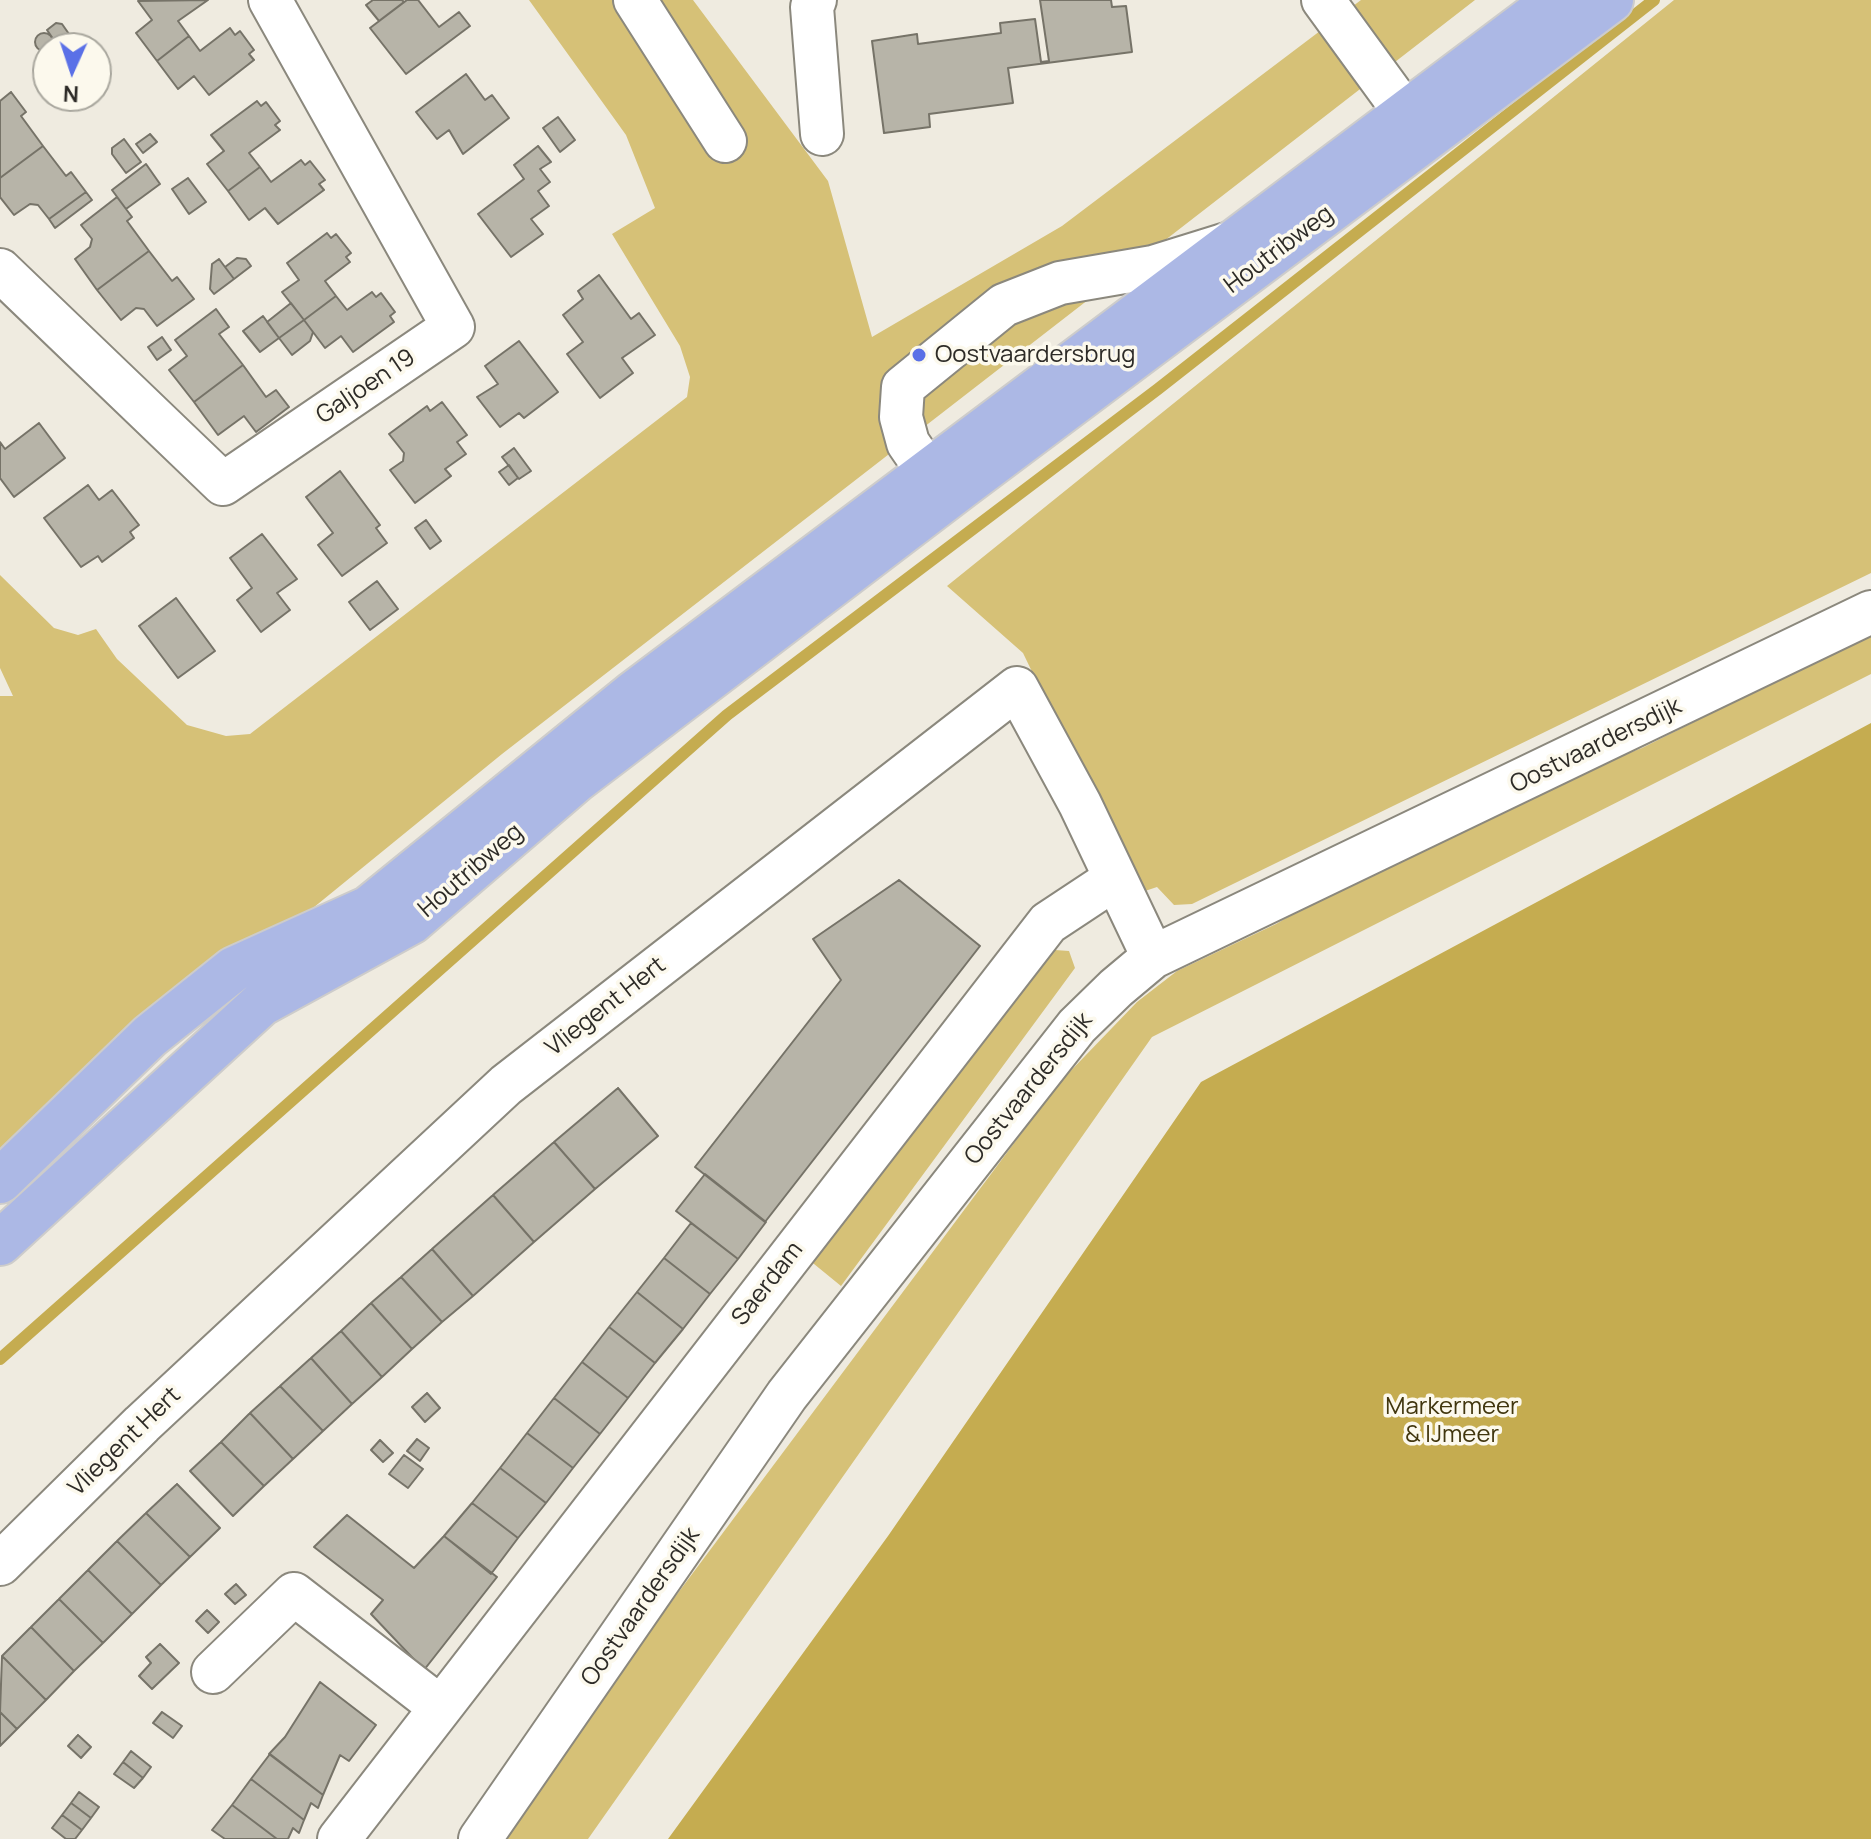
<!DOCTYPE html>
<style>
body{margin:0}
#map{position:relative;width:1871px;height:1839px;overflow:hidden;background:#efebe0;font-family:Manrope,sans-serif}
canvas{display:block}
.north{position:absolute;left:32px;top:32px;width:80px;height:80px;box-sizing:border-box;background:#fcf9ed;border:2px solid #a9a79e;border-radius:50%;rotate:183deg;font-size:22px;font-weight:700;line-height:32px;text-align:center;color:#2d2b27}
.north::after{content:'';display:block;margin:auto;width:28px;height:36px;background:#5a70e7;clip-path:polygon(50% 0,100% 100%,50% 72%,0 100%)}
</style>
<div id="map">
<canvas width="1871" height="1839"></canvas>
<div class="north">N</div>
</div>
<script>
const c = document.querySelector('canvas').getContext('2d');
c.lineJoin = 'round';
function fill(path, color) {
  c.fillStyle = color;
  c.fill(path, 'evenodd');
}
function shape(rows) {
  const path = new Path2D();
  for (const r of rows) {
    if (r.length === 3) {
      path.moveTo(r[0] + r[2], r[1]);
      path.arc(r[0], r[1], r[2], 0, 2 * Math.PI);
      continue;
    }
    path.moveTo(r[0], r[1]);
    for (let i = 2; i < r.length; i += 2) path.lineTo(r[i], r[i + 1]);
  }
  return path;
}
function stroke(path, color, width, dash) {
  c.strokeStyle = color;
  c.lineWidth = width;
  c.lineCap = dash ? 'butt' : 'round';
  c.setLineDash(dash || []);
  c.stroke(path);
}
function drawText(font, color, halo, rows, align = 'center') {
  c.font = font + ' Manrope,sans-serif';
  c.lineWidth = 7;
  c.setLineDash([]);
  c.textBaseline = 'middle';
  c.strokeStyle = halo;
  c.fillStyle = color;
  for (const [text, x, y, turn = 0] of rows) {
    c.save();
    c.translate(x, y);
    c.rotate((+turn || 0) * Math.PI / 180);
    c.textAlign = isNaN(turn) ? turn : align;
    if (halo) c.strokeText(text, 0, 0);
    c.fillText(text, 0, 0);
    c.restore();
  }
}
const green = shape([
 [529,0,693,0,828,181,872,337,1062,226,1361,0,1475,0,502,754,0,1163,0,696,13,696,0,668,0,575,54,628,78,635,96,629,117,659,187,725,226,736,250,734,687,397,690,377,680,346,612,234,655,208,626,135],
 [1674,0,1871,0,1871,573,1192,904,1174,905,1157,887,1139,893,1023,653,947,586],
 [1871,633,1871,674,1152,1037,588,1839,505,1839,666,1609,1059,1083,1137,1002,1177,971,1276,924,1463,816,1642,748],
 [1055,950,1069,951,1075,968,841,1286,803,1255,1034,964]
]);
const water = shape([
 [1871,723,1871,1839,668,1839,888,1536,1201,1082]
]);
const stream = shape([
 [0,1359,727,715,1158,389,1654,0]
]);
const building = shape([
 [208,0,178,21,189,36,157,61,136,33,152,20,138,1,208,0],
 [373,0,402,0,404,2,379,21,366,5,373,0],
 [407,0,418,0,439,27,459,12,470,26,406,74,370,28,407,0],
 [1040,0,1111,0,1112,7,1126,6,1132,52,1008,68,1013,103,929,114,930,127,884,133,872,41,917,34,918,44,1001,33,1000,23,1035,19,1041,62,1049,61,1040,0],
 [56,23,62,24,69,34,56,43,47,30,56,23],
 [230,28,235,35,240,31,254,50,249,54,254,60,209,95,194,76,178,89,157,61,189,36,200,51,230,28],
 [44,42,9],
 [466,74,485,100,492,95,509,118,463,154,449,130,437,139,416,112,466,74],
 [11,92,26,112,21,116,43,146,0,178,0,101,11,92],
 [257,101,261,106,266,102,280,121,275,125,280,130,249,153,260,167,228,191,207,164,224,151,211,135,257,101],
 [558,117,575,140,560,152,543,128,558,117],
 [150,134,157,142,143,153,136,144,150,134],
 [124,139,141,162,126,173,112,154,112,148,124,139],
 [43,146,66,176,71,172,86,192,49,219,38,205,30,204,14,215,0,197,0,178,43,146],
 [538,146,551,162,540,169,550,182,538,191,549,206,531,219,543,234,511,257,478,214,524,179,514,165,538,146],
 [301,160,305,165,310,161,325,180,319,184,324,190,278,224,265,208,249,220,228,191,260,167,271,182,301,160],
 [146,164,160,184,126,209,112,190,146,164],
 [188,178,206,202,189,214,172,189,188,178],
 [86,192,92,200,55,228,49,219,86,192],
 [117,197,132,217,127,221,149,251,97,290,75,259,90,247,92,239,81,225,117,197],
 [327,233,331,238,336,234,351,253,346,257,350,262,325,281,336,296,304,320,282,292,299,280,287,263,327,233],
 [149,251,172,281,177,277,194,299,157,326,144,309,136,308,121,320,97,290,149,251],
 [237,258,246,259,251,266,234,279,225,267,237,258],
 [219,259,234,279,214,294,210,289,212,264,219,259],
 [599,275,631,319,639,313,655,335,622,358,633,373,600,398,567,354,583,342,563,315,583,299,578,291,599,275],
 [372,292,376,297,381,293,395,312,390,316,394,322,353,352,341,336,325,348,304,320,336,296,347,310,372,292],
 [291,303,304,320,279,338,267,322,291,303],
 [216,309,229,327,219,334,243,365,194,402,169,370,187,356,175,340,216,309],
 [263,316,279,338,260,352,243,331,263,316],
 [304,320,313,332,310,341,292,355,279,338,304,320],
 [162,337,171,350,157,360,148,347,162,337],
 [519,341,558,392,524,418,519,413,500,427,477,397,498,384,485,366,519,341],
 [243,365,266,397,276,390,289,407,256,432,244,416,218,435,194,402,243,365],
 [442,402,467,435,457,442,466,454,445,469,451,476,415,503,390,470,403,461,404,453,389,434,427,406,430,411,442,402],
 [39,423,65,458,14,497,0,478,0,442,5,449,39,423],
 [514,448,531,471,519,479,502,457,514,448],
 [509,465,518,478,509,485,499,472,509,465],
 [340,471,380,525,376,528,387,543,342,576,318,545,333,533,306,497,340,471],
 [88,485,99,500,112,490,139,525,130,532,134,538,102,562,98,556,81,567,44,518,88,485],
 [426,520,441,541,430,549,415,528,426,520],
 [262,534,297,579,277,593,290,610,261,632,237,600,252,588,230,558,262,534],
 [377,581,398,609,370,630,349,602,377,581],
 [176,598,215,651,178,678,139,626,176,598],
 [899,880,980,946,765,1222,695,1167,841,980,813,939,899,880],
 [618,1088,658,1136,595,1189,554,1142,618,1088],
 [554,1142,595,1189,534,1242,493,1195,554,1142],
 [705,1174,766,1222,738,1259,676,1211,705,1174],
 [493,1195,534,1242,473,1296,432,1249,493,1195],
 [691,1223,738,1259,710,1294,664,1258,691,1223],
 [432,1249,473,1296,442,1322,401,1277,432,1249],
 [664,1258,710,1294,683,1329,637,1292,664,1258],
 [401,1277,442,1322,412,1349,371,1303,401,1277],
 [637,1292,683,1329,655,1363,609,1327,637,1292],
 [371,1303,412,1349,382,1377,341,1331,371,1303],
 [609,1327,655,1363,628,1398,582,1362,609,1327],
 [341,1331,382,1377,352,1404,311,1358,341,1331],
 [311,1358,352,1404,323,1431,280,1386,311,1358],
 [582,1362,628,1398,600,1434,554,1398,582,1362],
 [280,1386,323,1431,293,1459,250,1413,280,1386],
 [427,1393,440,1408,425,1422,412,1407,427,1393],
 [554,1398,600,1434,573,1468,527,1433,554,1398],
 [250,1413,293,1459,264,1486,221,1442,250,1413],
 [527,1433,573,1468,546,1503,500,1468,527,1433],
 [417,1439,429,1448,420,1461,407,1451,417,1439],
 [380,1440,393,1453,383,1462,371,1450,380,1440],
 [221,1442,264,1486,233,1516,190,1471,221,1442],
 [404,1455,423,1469,408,1488,389,1474,404,1455],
 [500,1468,546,1503,518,1538,472,1503,500,1468],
 [177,1484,220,1528,190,1557,146,1513,177,1484],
 [472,1503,518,1538,491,1574,444,1536,472,1503],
 [146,1513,190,1557,161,1585,117,1541,146,1513],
 [347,1515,414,1568,444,1536,497,1577,424,1670,371,1614,383,1600,314,1547,347,1515],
 [117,1541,161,1585,132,1614,88,1570,117,1541],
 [88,1570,132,1614,103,1643,59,1599,88,1570],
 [236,1584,246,1595,235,1604,225,1594,236,1584],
 [59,1599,103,1643,74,1671,31,1627,59,1599],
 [207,1610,219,1622,208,1633,196,1621,207,1610],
 [31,1627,74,1671,46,1700,2,1656,31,1627],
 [160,1644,179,1663,152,1689,139,1676,151,1663,146,1657,160,1644],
 [2,1656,46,1700,17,1729,0,1712,2,1656],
 [320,1682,376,1725,349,1761,340,1755,323,1795,269,1754,285,1737,320,1682],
 [0,1712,17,1729,0,1746,0,1712],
 [162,1712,182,1726,173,1738,153,1723,162,1712],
 [78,1735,91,1747,81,1758,68,1746,78,1735],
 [131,1751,151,1767,143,1778,123,1762,131,1751],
 [270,1754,323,1795,318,1808,311,1803,304,1820,251,1779,270,1754],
 [123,1762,143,1778,134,1788,114,1774,123,1762],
 [251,1779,304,1820,299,1833,293,1828,288,1839,277,1839,232,1805,251,1779],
 [79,1792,99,1807,91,1818,71,1803,79,1792],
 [71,1803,91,1818,82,1830,62,1815,71,1803],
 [232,1805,277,1839,225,1839,212,1830,232,1805],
 [62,1815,82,1830,75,1839,66,1839,52,1828,62,1815]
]);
const minor = shape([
 [635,0,725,141],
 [815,0,812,7,822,134],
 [1323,0,1425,140],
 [0,270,223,484,453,327,270,0],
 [946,498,908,443,901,417,903,387,1004,305,1060,283,1153,267,1227,244],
 [0,1564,142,1424,506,1085,1017,688,1080,804,1153,957],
 [213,1672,294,1594,440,1707],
 [339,1839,1048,923,1113,880],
 [480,1839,787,1395,1077,1026,1116,988,1153,957,1871,612]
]);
const major = shape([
 [0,1181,150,1036,234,969,369,908,634,693,1556,0],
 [0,1243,261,1004,411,922,575,781,961,487,1611,0]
]);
const markers = [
 [919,355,8,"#5a70e7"]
];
const streetNames = [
 ["Houtribweg",1279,250,-37],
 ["Galjoen 19",366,387,-34],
 ["Oostvaardersdijk",1596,746,-26],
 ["Houtribweg",471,871,-41],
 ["Vliegent Hert",606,1007,-38],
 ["Oostvaardersdijk",1029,1089,-51],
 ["Saerdam",768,1284,-52],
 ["Vliegent Hert",125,1442,-44],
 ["Oostvaardersdijk",641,1607,-55]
];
const poiNames = [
 ["Oostvaardersbrug",935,355]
];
const parkNames = [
 ["Markermeer",1452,1407],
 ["& IJmeer",1452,1435]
];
fill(green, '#d6c177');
fill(water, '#c5ac50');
stroke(stream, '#c5ac50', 12);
fill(building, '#b7b4a8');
stroke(building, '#767368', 2);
stroke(minor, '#8b887d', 46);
stroke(major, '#cdcccb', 48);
stroke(minor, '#fff', 42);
stroke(major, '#acb8e5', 44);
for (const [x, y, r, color] of markers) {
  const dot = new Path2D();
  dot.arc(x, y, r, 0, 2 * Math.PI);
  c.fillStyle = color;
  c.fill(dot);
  stroke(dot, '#fcf9ed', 3);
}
drawText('24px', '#2d2b27', '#fcf9ed', streetNames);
drawText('24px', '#2d2b27', '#fcf9ed', poiNames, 'left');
drawText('24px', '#41360e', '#fcf9ed', parkNames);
</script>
